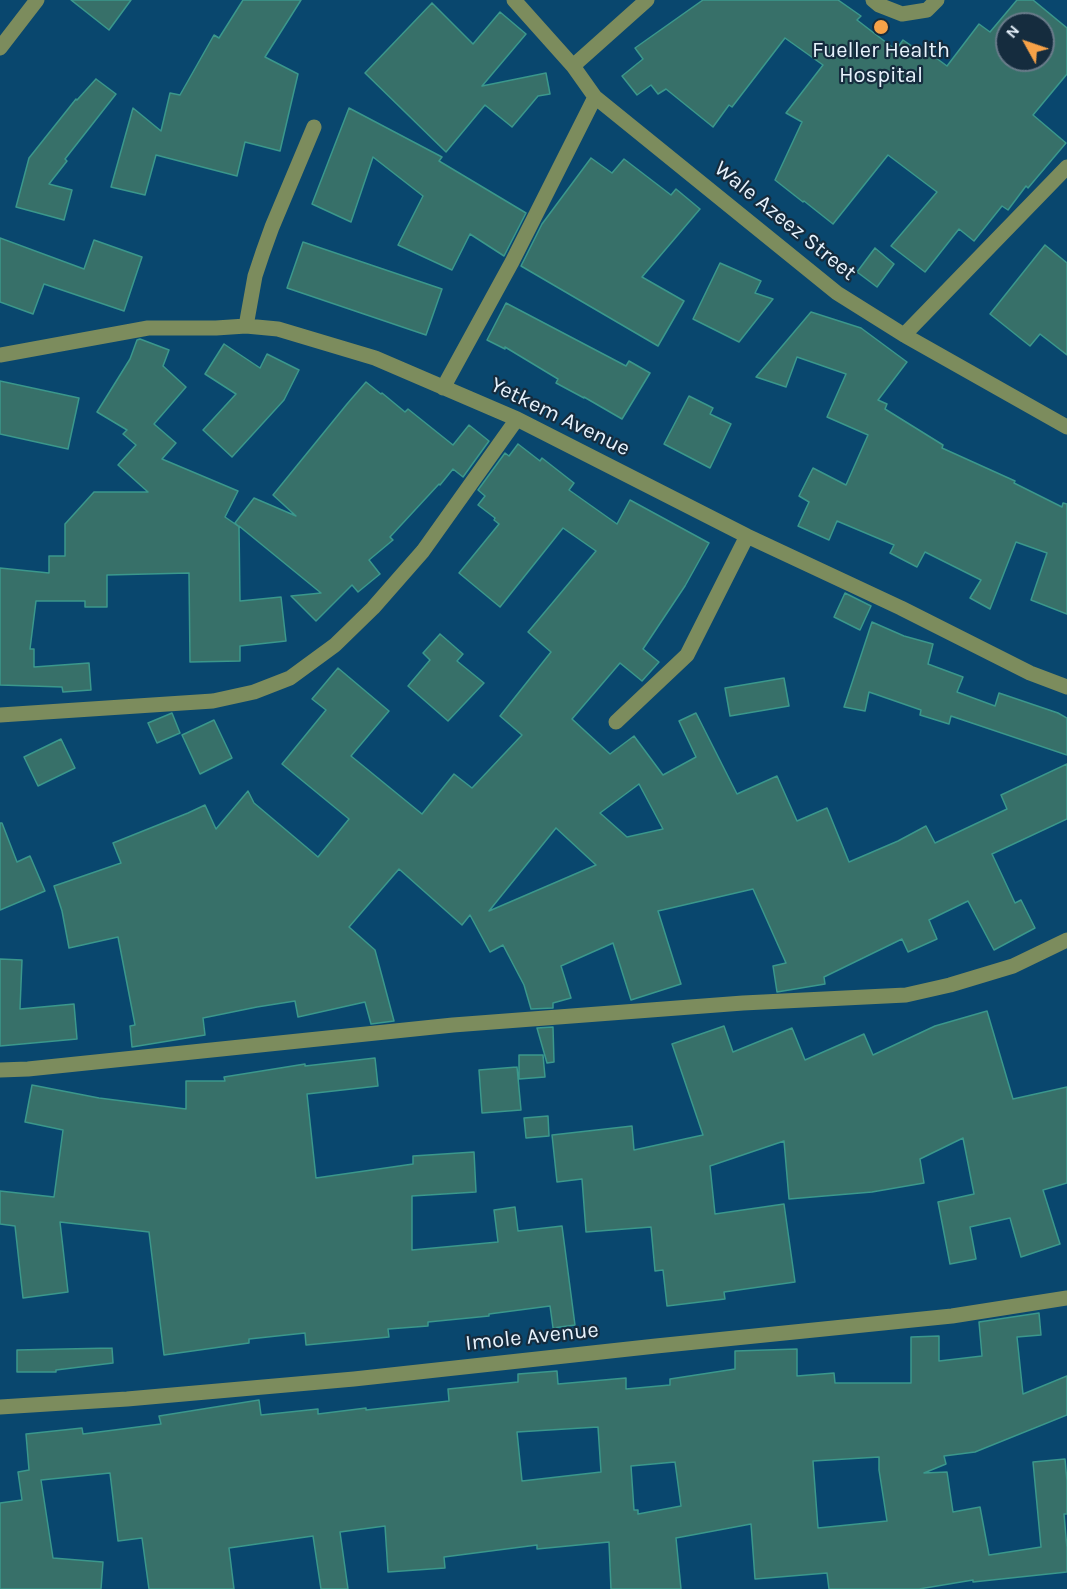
<!DOCTYPE html>
<style>
body{margin:0}
#map{position:relative;width:1067px;height:1589px;overflow:hidden;background:#09476e;font-family:Karla,sans-serif}
canvas{display:block}
.north{position:absolute;left:995px;top:12px;width:60px;height:60px;box-sizing:border-box;background:#152c3e;border:2px solid #697b8a;border-radius:50%;rotate:310deg;font-size:16px;font-weight:700;line-height:24px;text-align:center;color:#e7f2fc}
.north::after{content:'';display:block;margin:auto;width:21px;height:27px;background:#f7a248;clip-path:polygon(50% 0,100% 100%,50% 72%,0 100%)}
</style>
<div id="map">
<canvas width="1067" height="1589"></canvas>
<div class="north">N</div>
</div>
<script>
const c = document.querySelector('canvas').getContext('2d');
c.lineJoin = 'round';
function fill(path, color) {
  c.fillStyle = color;
  c.fill(path, 'evenodd');
}
function shape(rows) {
  const path = new Path2D();
  for (const r of rows) {
    path.moveTo(r[0], r[1]);
    for (let i = 2; i < r.length; i += 2) path.lineTo(r[i], r[i + 1]);
  }
  return path;
}
function stroke(path, color, width, dash) {
  c.strokeStyle = color;
  c.lineWidth = width;
  c.lineCap = dash ? 'butt' : 'round';
  c.setLineDash(dash || []);
  c.stroke(path);
}
function drawText(font, color, halo, rows, align = 'center') {
  c.font = font + ' Karla,sans-serif';
  c.lineWidth = 4.5;
  c.setLineDash([]);
  c.textBaseline = 'middle';
  c.strokeStyle = halo;
  c.fillStyle = color;
  for (const [text, x, y, turn = 0] of rows) {
    c.save();
    c.translate(x, y);
    c.rotate((+turn || 0) * Math.PI / 180);
    c.textAlign = isNaN(turn) ? turn : align;
    if (halo) c.strokeText(text, 0, 0);
    c.fillText(text, 0, 0);
    c.restore();
  }
}
const building = shape([
 [71,0,131,0,109,30,71,0],
 [243,0,301,0,265,57,298,74,280,151,245,142,237,176,156,155,145,195,111,187,133,108,161,131,170,93,180,95,214,35,219,38,243,0],
 [703,0,838,0,861,16,857,20,896,50,903,40,925,55,928,52,947,66,979,24,990,32,1017,0,1033,0,1067,28,1067,74,1033,115,1066,143,1028,188,1026,186,1008,210,1002,206,974,241,959,229,925,272,891,246,937,192,888,155,833,224,804,201,803,202,775,180,802,122,786,113,823,65,785,38,732,107,729,105,713,127,666,89,658,94,651,85,637,95,622,76,643,59,635,48,703,0],
 [1007,24,1043,24,1043,60,1007,60,1007,24],
 [432,3,473,44,500,12,526,34,482,86,546,73,550,94,538,96,512,127,485,105,446,152,365,73,432,3],
 [96,79,116,94,65,159,67,161,49,184,72,190,64,220,16,207,29,158,76,99,77,100,96,79],
 [349,108,442,157,439,161,526,213,504,256,470,234,452,270,398,245,423,196,373,157,351,222,312,204,349,108],
 [591,158,612,173,624,159,671,195,676,189,700,209,642,277,684,301,658,346,521,266,542,224,591,158],
 [0,238,84,269,94,240,142,257,124,311,44,284,33,314,0,302,0,238],
 [303,242,442,289,426,335,287,288,303,242],
 [1045,245,1067,263,1067,355,1040,334,1030,346,990,314,1045,245],
 [875,248,894,264,877,287,857,272,875,248],
 [720,263,761,281,755,293,773,299,739,342,693,319,720,263],
 [506,303,626,366,629,361,650,373,622,419,584,397,584,398,556,383,558,379,505,347,505,349,487,340,506,303],
 [811,312,861,328,907,362,878,400,887,404,885,409,943,445,942,448,1015,481,1014,483,1062,507,1063,503,1067,504,1067,614,1031,600,1047,553,1016,542,990,609,970,598,981,580,925,552,917,567,890,553,894,545,837,521,829,540,798,526,809,502,799,496,813,468,846,485,868,435,827,417,846,374,797,357,786,387,756,377,811,312],
 [140,339,169,350,163,366,186,387,154,424,176,443,162,459,238,491,225,517,238,526,235,523,254,498,296,516,273,495,347,404,366,382,381,394,382,393,405,412,408,409,453,445,469,425,489,441,463,477,453,469,440,485,439,484,390,537,393,540,369,560,380,574,358,592,352,585,316,621,291,596,321,593,239,526,240,601,281,597,286,641,240,646,240,661,190,662,189,573,107,575,107,607,85,607,85,601,36,601,30,649,34,649,34,667,89,663,91,690,63,692,62,687,0,685,0,568,49,573,49,556,65,556,65,524,94,492,148,492,118,465,136,445,123,434,127,430,97,412,130,359,137,340,140,339],
 [224,344,260,368,267,354,299,370,284,400,232,457,203,430,236,394,205,374,224,344],
 [0,381,79,398,68,449,0,434,0,381],
 [689,396,713,408,710,414,731,424,710,468,664,444,689,396],
 [518,444,540,461,542,458,574,483,569,490,617,524,630,500,709,543,685,586,643,649,659,662,642,681,620,663,572,719,610,754,634,736,663,775,696,757,679,721,696,713,737,794,777,776,797,821,827,808,849,862,898,841,926,826,935,843,1007,809,1001,795,1067,764,1067,819,992,854,1015,903,1021,900,1035,928,994,950,968,901,929,920,937,939,908,952,902,939,824,977,825,984,777,992,773,966,786,963,753,889,658,911,681,984,631,1000,613,943,561,966,571,998,553,1003,553,1008,531,1009,524,985,503,945,490,952,470,915,462,925,399,869,349,927,375,950,394,1021,371,1024,365,1002,298,1017,295,1001,257,1007,203,1018,205,1035,132,1047,130,1026,135,1025,118,937,69,948,62,911,54,886,121,863,113,843,188,813,205,805,216,829,248,791,254,803,318,857,349,819,282,764,326,710,312,699,338,668,389,711,351,756,422,814,454,774,472,788,522,735,500,716,551,652,528,632,596,551,563,528,500,607,459,573,499,524,494,520,495,518,478,505,485,496,478,490,505,453,509,456,518,444],
 [639,784,663,829,627,837,600,813,639,784],
 [556,828,596,865,489,911,556,828],
 [845,593,871,606,860,630,834,617,845,593],
 [872,622,904,636,933,644,928,664,963,677,957,692,995,706,999,693,1058,713,1067,718,1067,755,951,716,949,724,920,715,921,710,869,692,865,711,844,707,872,622],
 [440,634,463,654,457,661,484,683,448,721,408,686,430,660,423,653,440,634],
 [784,678,789,706,730,716,725,688,784,678],
 [172,713,180,733,157,743,148,723,172,713],
 [214,720,232,758,200,774,182,735,214,720],
 [61,739,75,768,38,786,24,757,61,739],
 [0,823,2,823,17,862,30,856,45,891,0,910,0,823],
 [0,959,22,960,20,1009,74,1004,77,1039,0,1046,0,959],
 [987,1011,1013,1099,1067,1087,1067,1183,1043,1190,1060,1244,1021,1257,1010,1218,970,1227,976,1259,950,1264,938,1202,974,1194,963,1138,920,1159,924,1183,872,1192,789,1199,784,1141,710,1166,715,1214,784,1204,795,1282,724,1292,725,1299,667,1306,663,1270,655,1271,651,1227,586,1232,582,1179,557,1182,552,1135,632,1126,634,1150,703,1135,672,1044,724,1026,733,1052,792,1028,805,1060,864,1034,873,1055,935,1026,987,1011],
 [553,1027,554,1062,547,1063,537,1028,553,1027],
 [519,1055,543,1055,545,1077,519,1079,519,1055],
 [375,1058,378,1086,307,1094,316,1178,413,1164,413,1156,474,1152,476,1192,412,1196,412,1250,498,1242,494,1210,515,1207,518,1231,562,1226,575,1325,553,1328,550,1306,489,1314,489,1316,428,1322,428,1326,388,1329,389,1337,306,1345,305,1333,249,1339,249,1343,164,1355,149,1232,60,1222,68,1292,23,1298,15,1226,0,1224,0,1191,54,1197,63,1130,25,1122,32,1085,99,1098,186,1109,186,1081,225,1081,224,1077,305,1064,305,1066,375,1058],
 [517,1067,521,1110,482,1113,479,1070,517,1067],
 [548,1116,549,1136,526,1138,524,1118,548,1116],
 [1039,1313,1041,1335,1017,1337,1023,1394,1067,1376,1067,1415,975,1452,944,1456,946,1464,924,1473,947,1472,953,1512,980,1507,989,1555,1041,1547,1033,1462,1065,1459,1067,1481,1067,1514,1064,1514,1067,1548,1067,1572,973,1582,973,1580,919,1589,829,1589,827,1573,755,1579,751,1524,676,1538,681,1589,611,1589,609,1542,537,1549,537,1545,444,1557,445,1568,388,1572,385,1526,340,1532,348,1589,321,1589,313,1536,229,1548,234,1589,149,1589,142,1538,118,1541,110,1473,41,1480,53,1558,103,1562,101,1589,0,1589,0,1503,22,1500,18,1472,29,1470,26,1434,82,1428,83,1434,161,1424,159,1416,259,1400,261,1415,318,1409,318,1414,366,1408,366,1410,449,1401,448,1389,518,1382,518,1374,557,1371,558,1384,626,1378,626,1389,670,1385,670,1379,735,1369,735,1351,797,1349,797,1376,834,1373,835,1383,911,1383,911,1337,939,1336,939,1361,982,1356,979,1322,1039,1313],
 [598,1427,601,1472,522,1481,517,1432,598,1427],
 [879,1457,879,1470,887,1521,818,1528,813,1461,879,1457],
 [675,1462,681,1506,638,1514,638,1510,634,1510,631,1466,675,1462],
 [112,1348,113,1363,56,1370,56,1372,17,1372,17,1350,112,1348]
]);
const minor = shape([
 [514,0,573,66,595,97,837,293,904,335,1067,427],
 [873,0,879,5,902,14,927,10,937,0],
 [0,48,37,0],
 [573,66,647,0],
 [246,326,255,276,263,252,272,227,314,127],
 [904,335,1067,167],
 [0,355,148,328,216,328,246,326,278,329,375,358,517,419,747,536,901,608,1030,673,1067,687],
 [443,388,512,262,595,97],
 [0,715,213,701,254,692,290,678,335,645,373,608,423,551,517,419],
 [616,722,687,655,747,536],
 [0,1070,28,1069,453,1025,743,1003,906,995,950,985,1013,966,1067,940],
 [0,1407,127,1399,354,1379,656,1346,952,1316,1067,1298]
]);
const markers = [
 [881,27,8,"#f7a248"]
];
const poiNames = [
 ["Fueller Health",881,51],
 ["Hospital",881,76]
];
const streetNames = [
 ["Wale Azeez Street",785,221,39],
 ["Yetkem Avenue",560,417,26],
 ["Imole Avenue",532,1337,-6]
];
fill(building, '#377069');
stroke(building, '#3b988c', 1.5);
stroke(minor, '#7c8c5d', 15);
for (const [x, y, r, color] of markers) {
  const dot = new Path2D();
  dot.arc(x, y, r, 0, 2 * Math.PI);
  c.fillStyle = color;
  c.fill(dot);
  stroke(dot, '#152c3e', 2);
}
drawText('22px', '#e7f2fc', '#152c3e', poiNames);
drawText('22px', '#e7f2fc', '#152c3e', streetNames);
</script>
